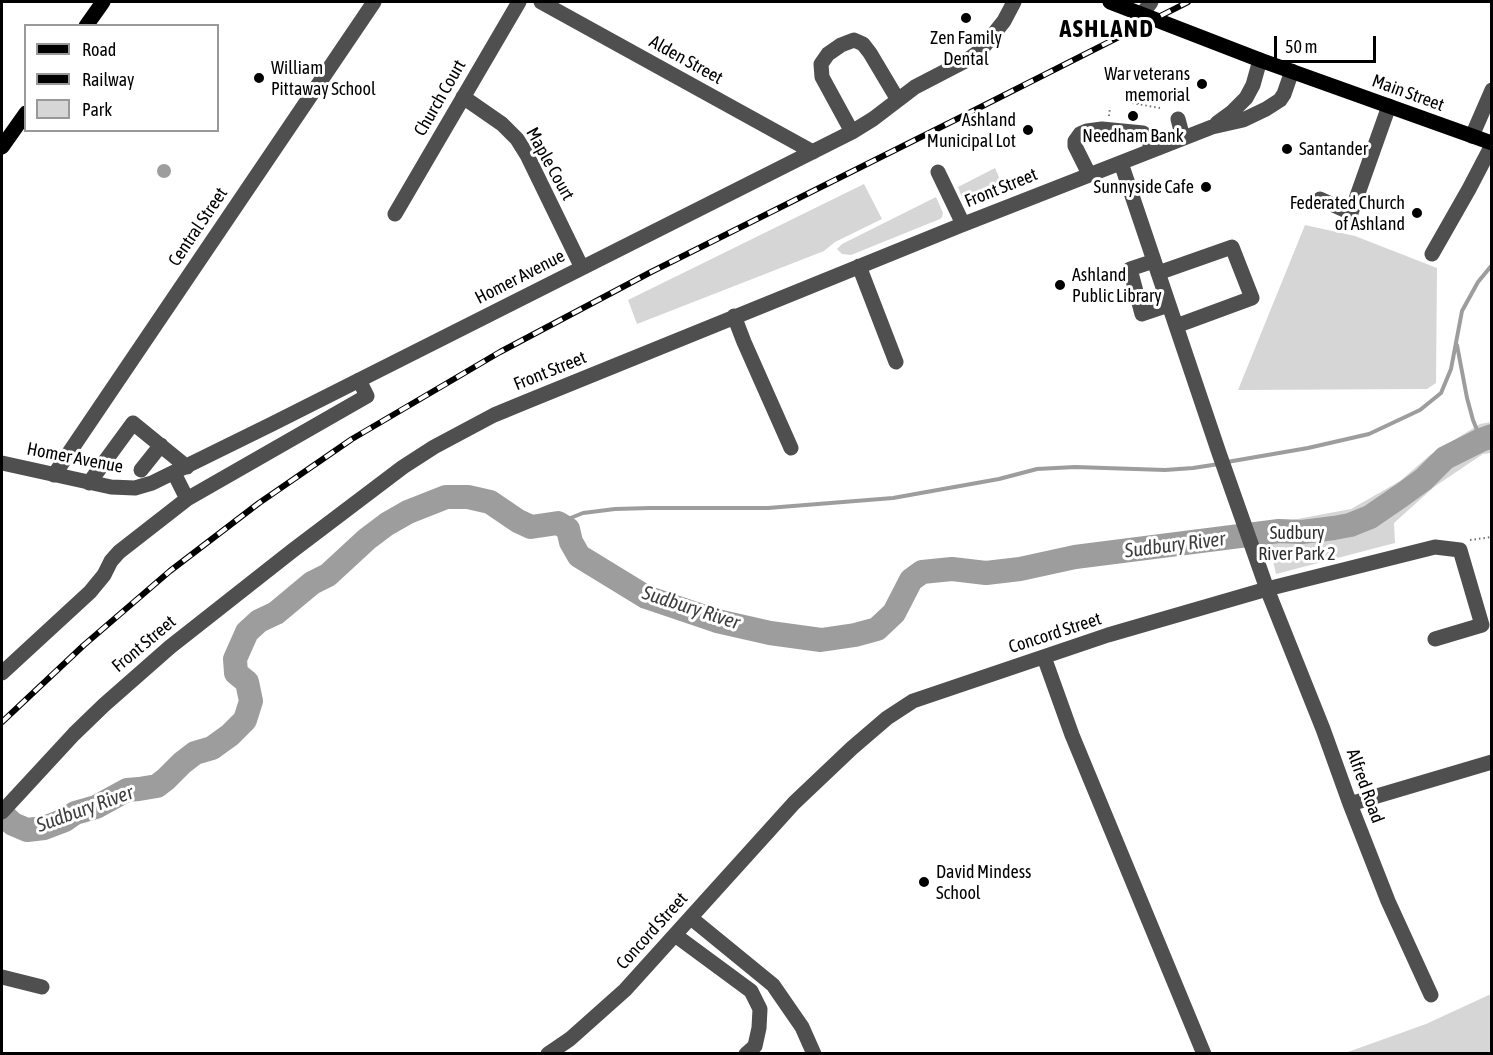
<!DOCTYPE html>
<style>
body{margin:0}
#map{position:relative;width:1493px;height:1055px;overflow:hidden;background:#fff;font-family:"Asap Condensed",sans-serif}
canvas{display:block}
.frame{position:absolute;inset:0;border:3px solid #000;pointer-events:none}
.legend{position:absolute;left:24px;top:24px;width:195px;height:108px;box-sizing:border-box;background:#fff;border:2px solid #999;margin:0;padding:8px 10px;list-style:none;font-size:18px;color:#000}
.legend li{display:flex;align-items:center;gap:12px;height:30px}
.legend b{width:30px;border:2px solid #999}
.scale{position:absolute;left:1274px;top:36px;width:102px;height:27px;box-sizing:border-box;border:3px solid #000;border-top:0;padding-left:8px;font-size:18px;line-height:21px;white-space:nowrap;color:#000;-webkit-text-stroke:4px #fff;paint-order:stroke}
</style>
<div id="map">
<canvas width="1493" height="1055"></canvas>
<div class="frame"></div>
<ul class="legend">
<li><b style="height:8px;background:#000"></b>Road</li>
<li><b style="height:8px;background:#000"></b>Railway</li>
<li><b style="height:16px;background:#d6d6d6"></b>Park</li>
</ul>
<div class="scale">50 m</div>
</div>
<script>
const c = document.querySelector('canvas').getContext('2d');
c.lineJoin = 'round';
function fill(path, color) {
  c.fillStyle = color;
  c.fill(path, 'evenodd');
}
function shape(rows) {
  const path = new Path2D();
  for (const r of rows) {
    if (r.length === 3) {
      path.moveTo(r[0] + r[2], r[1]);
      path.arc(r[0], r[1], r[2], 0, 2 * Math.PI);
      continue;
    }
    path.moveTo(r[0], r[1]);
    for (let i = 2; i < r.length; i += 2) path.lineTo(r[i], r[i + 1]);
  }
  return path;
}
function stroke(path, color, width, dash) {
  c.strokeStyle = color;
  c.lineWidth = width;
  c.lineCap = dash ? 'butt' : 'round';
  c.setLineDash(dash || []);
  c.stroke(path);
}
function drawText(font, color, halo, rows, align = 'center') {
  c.font = font + ' "Asap Condensed",sans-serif';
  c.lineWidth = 6;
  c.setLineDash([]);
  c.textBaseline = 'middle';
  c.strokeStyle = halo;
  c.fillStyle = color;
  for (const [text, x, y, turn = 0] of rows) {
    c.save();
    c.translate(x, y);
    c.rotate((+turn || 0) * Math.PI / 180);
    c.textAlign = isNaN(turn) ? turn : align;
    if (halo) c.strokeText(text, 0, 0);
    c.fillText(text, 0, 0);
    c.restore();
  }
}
const green = shape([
 [995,168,1006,193,973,206,966,204,963,200,958,187],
 [864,184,882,219,835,242,824,251,637,324,628,300],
 [936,197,943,213,942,217,940,219,851,255,842,254,837,249,842,244],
 [1305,225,1355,236,1437,268,1436,383,1427,389,1238,390],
 [1491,422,1491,453,1483,454,1434,487,1394,523,1395,543,1276,574,1265,525,1351,509,1400,481,1430,455,1480,424],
 [1491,994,1491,1053,1345,1053,1426,1024]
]);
const water = shape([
 [164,171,7]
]);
const stream = shape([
 [1457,345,1467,398,1473,420,1481,440],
 [1227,462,1308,448,1369,434,1420,410,1441,393,1451,369,1462,311,1478,282,1492,265],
 [558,523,583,513,615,509,650,508,768,508,893,498,999,479,1037,469,1075,467,1165,470,1193,468,1219,464]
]);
const river = shape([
 [2,814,13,824,27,830,44,828,65,820,75,813,96,807,127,790,139,789,157,786,166,779,182,763,195,753,212,748,230,735,245,720,251,701,247,682,236,673,235,659,247,632,259,621,276,613,312,583,328,575,367,539,387,524,408,512,446,497,468,497,490,502,518,521,531,527,558,523,568,529,571,542,579,556,646,597,717,621,770,633,821,640,855,635,877,629,894,613,911,580,922,572,952,569,986,573,1020,569,1075,557,1279,531,1302,532,1334,528,1350,525,1370,517,1402,495,1424,479,1445,458,1481,440,1492,436]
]);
const path = shape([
 [1132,103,1160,108],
 [1138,104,1140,92],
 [1109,116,1110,107],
 [1470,540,1492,537]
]);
const minor = shape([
 [541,2,813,152],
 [1142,14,1151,2],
 [463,97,502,124,517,139,527,155,582,268],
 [1178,119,1183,138],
 [1217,123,1232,112,1246,98,1253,85,1260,60],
 [852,132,822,77,821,64,828,54,841,45,854,40,863,44,870,53,898,100],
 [1472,136,1492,90],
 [1121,163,1219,453,1267,589,1323,729,1350,804,1388,901,1431,995],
 [938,172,963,224],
 [1089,174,1075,146,1075,141,1080,134,1087,131,1102,129,1143,133,1147,136,1152,150],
 [1320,199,1351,213,1389,106],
 [395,214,519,2],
 [1432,254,1469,189,1492,145],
 [1154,261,1130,269,1142,314,1169,305],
 [859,266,896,362],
 [1158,273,1232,247,1252,298,1176,326],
 [734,316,744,342,791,448],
 [2,463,111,487,135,488,152,483,272,424,852,132,873,119,915,87,967,60,981,50,1004,21,1014,2],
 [141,470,161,445],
 [174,473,187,499],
 [54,475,374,2],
 [89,483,133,423,187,467],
 [1044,657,1072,735,1204,1054],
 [2,673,90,592,104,575,111,561,119,552,187,499,367,396,359,380],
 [1350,804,1492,762],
 [2,812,74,734,104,705,170,647,292,551,403,467,434,447,494,415,528,401,959,226,1212,127,1243,120,1266,109,1280,100,1284,94,1292,71],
 [691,918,773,985,802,1027,814,1054],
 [675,935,751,991,760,1009,759,1028,755,1046,746,1054],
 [2,977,42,987],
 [548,1054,570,1039,625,990,794,803,852,748,887,718,913,701,1108,635,1267,589,1435,547,1460,550,1482,625,1435,639]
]);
const major = shape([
 [1110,2,1260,60,1492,143],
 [86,26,103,2],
 [2,147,26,113]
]);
const rail = shape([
 [2,722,84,645,170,571,259,503,352,439,500,352,651,272,957,119,1188,2]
]);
const markers = [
 [966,18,6,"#000"],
 [259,78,6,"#000"],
 [1202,84,6,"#000"],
 [1133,116,6,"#000"],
 [1028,130,6,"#000"],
 [1287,149,6,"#000"],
 [1206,187,6,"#000"],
 [1417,213,6,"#000"],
 [1060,285,6,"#000"],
 [924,882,6,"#000"]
];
const poiNames = [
 ["Zen Family",966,38,"center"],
 ["Dental",966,59,"center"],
 ["William",271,68],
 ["Pittaway School",271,89],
 ["War veterans",1190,74,"right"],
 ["memorial",1190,95,"right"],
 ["Ashland",1016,120,"right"],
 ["Municipal Lot",1016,141,"right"],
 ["Needham Bank",1133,136,"center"],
 ["Santander",1299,149],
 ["Sunnyside Cafe",1194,187,"right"],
 ["Federated Church",1405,203,"right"],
 ["of Ashland",1405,224,"right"],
 ["Ashland",1072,275],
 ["Public Library",1072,296],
 ["David Mindess",936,872],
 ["School",936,893]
];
const streetNames = [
 ["Alden Street",686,60,29],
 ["Main Street",1408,93,20],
 ["Church Court",440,98,-60],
 ["Maple Court",550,164,61],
 ["Front Street",1001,188,-22],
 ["Central Street",198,227,-56],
 ["Homer Avenue",520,277,-27],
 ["Front Street",550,371,-22],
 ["Homer Avenue",75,458,11],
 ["Concord Street",1055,633,-18],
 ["Front Street",144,644,-40],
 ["Alfred Road",1365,786,70],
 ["Concord Street",652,931,-48]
];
const parkNames = [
 ["Sudbury",1297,533],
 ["River Park 2",1297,554]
];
const waterNames = [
 ["Sudbury River",1175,545,-7],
 ["Sudbury River",691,608,18],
 ["Sudbury River",85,809,-20]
];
const districtNames = [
 ["ASHLAND",1107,29]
];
fill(green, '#d6d6d6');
fill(water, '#9d9d9d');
stroke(stream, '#9d9d9d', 4);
stroke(river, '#9d9d9d', 24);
stroke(path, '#717171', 2, [1.5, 3]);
stroke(minor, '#4f4f4f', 15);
stroke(major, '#000', 15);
stroke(rail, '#000', 6);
stroke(rail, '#fff', 4, [11]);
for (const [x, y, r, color] of markers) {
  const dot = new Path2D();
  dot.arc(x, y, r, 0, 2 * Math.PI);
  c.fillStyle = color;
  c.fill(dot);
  stroke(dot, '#fff', 2);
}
drawText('18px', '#000', '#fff', poiNames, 'left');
drawText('18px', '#000', '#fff', streetNames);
drawText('18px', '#2d2d2d', '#fff', parkNames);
drawText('italic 20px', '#3e3e3e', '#fff', waterNames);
c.letterSpacing = '1.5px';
drawText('bold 24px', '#000', '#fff', districtNames);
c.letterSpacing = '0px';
</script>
